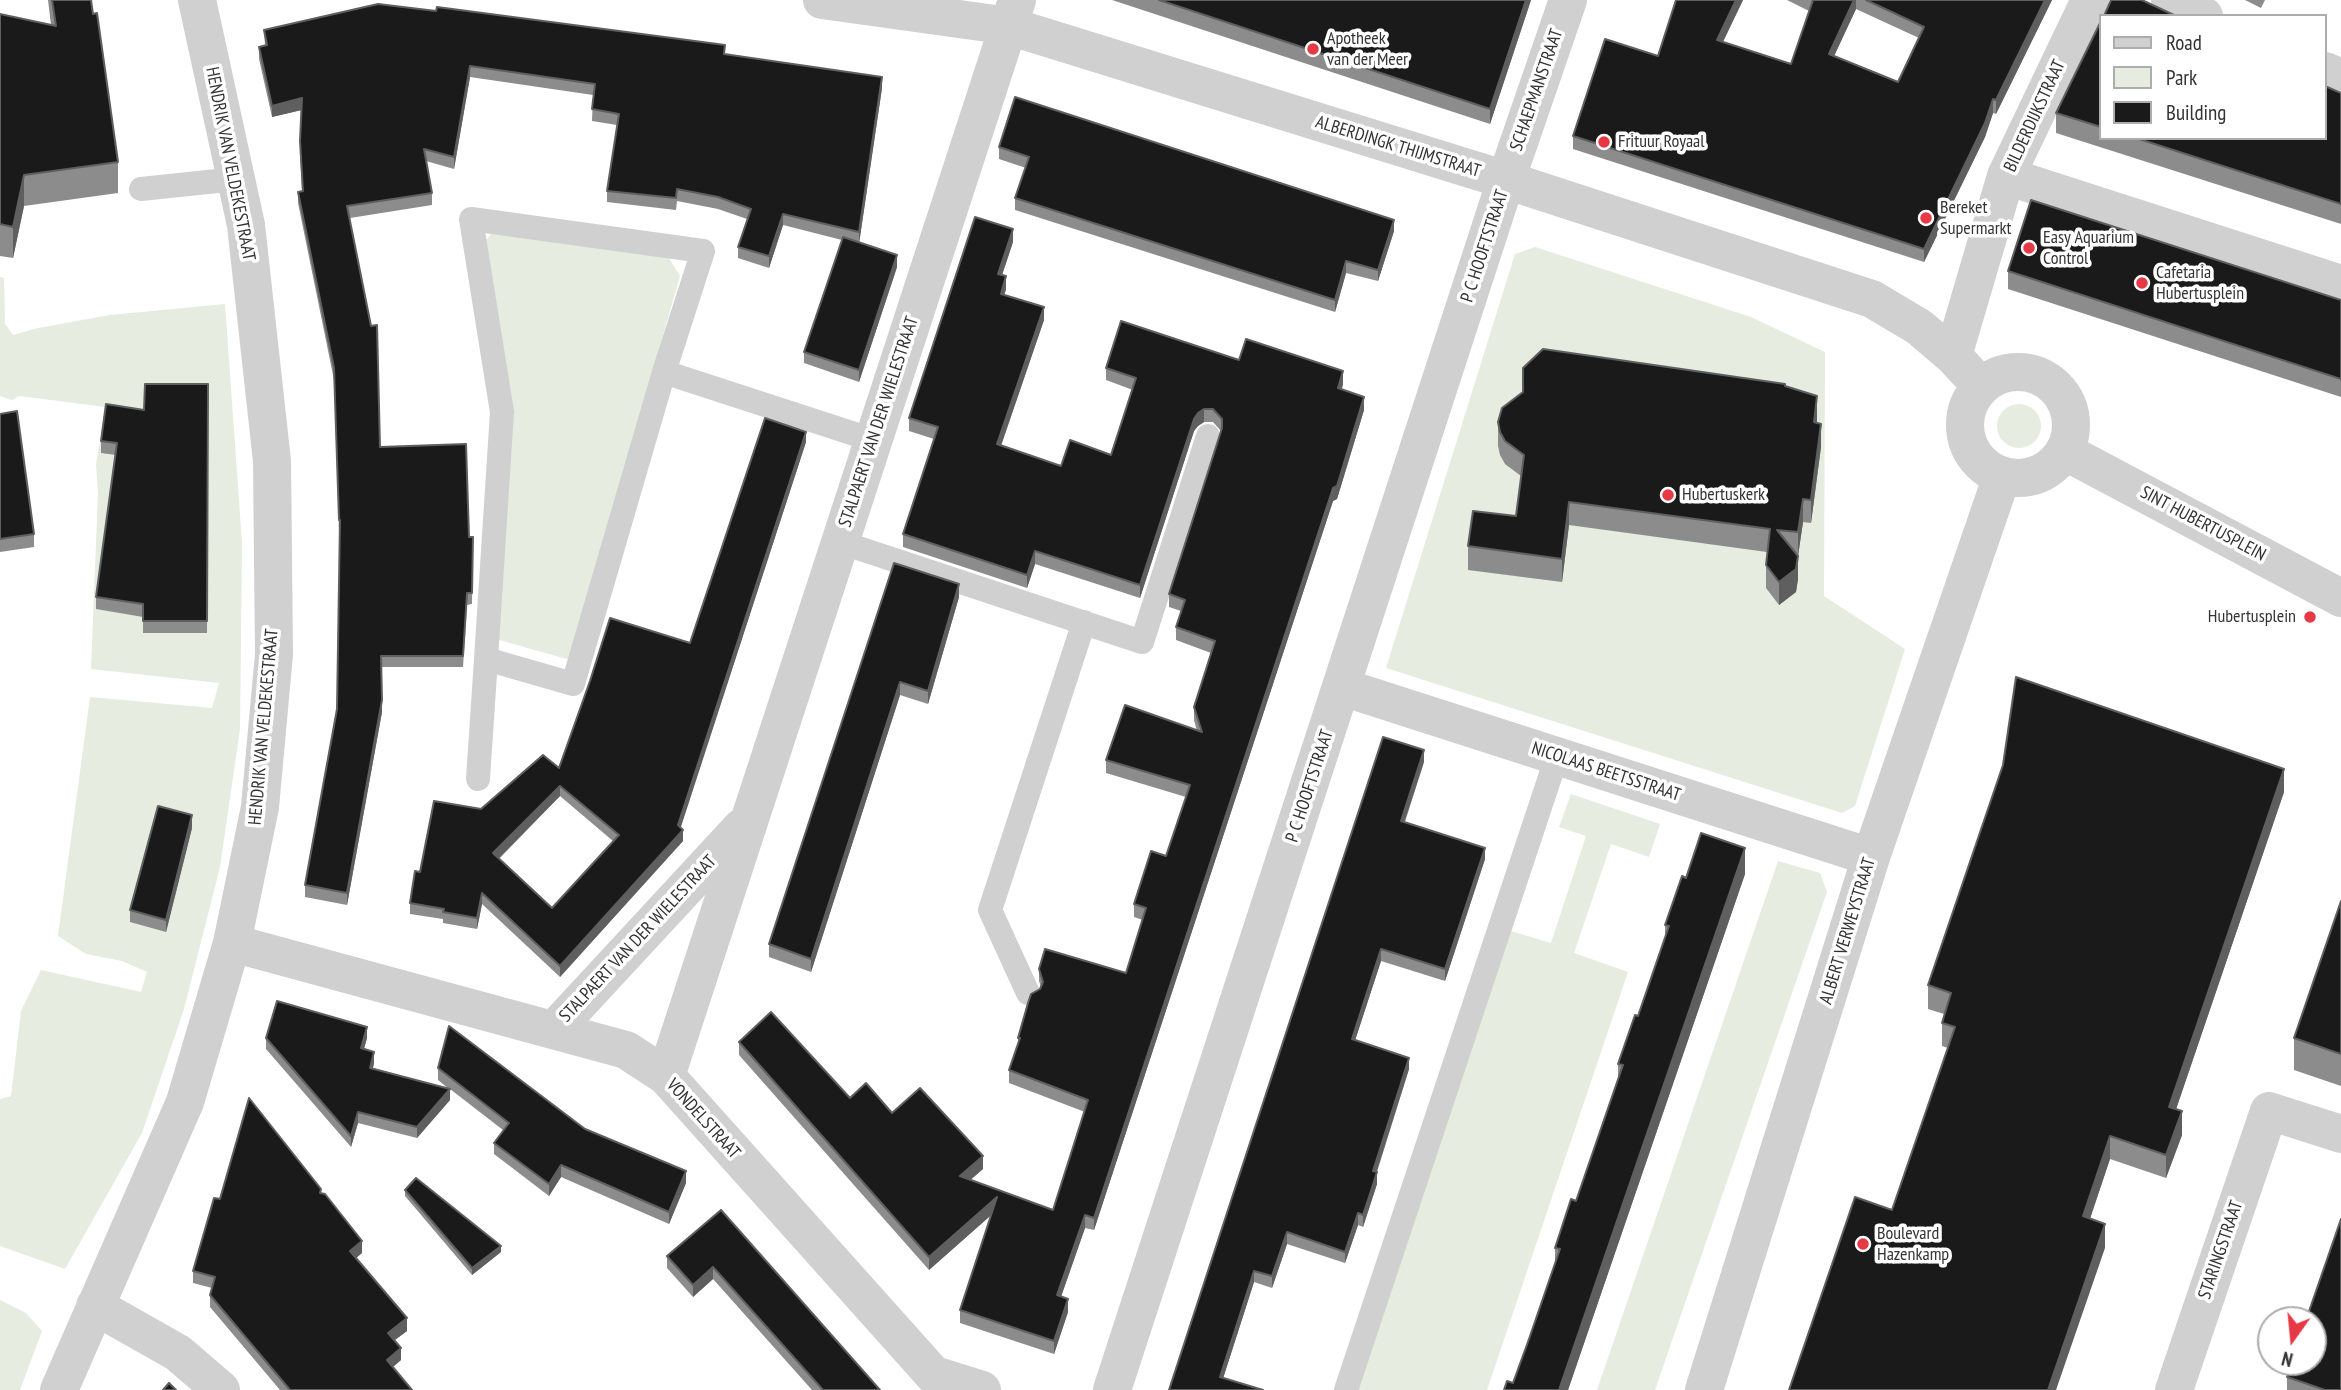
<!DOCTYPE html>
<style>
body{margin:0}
#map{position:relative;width:2341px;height:1390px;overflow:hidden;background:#fff;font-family:"PT Sans Narrow",sans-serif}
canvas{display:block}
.legend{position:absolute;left:2099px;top:14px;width:228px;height:126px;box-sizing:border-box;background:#fff;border:2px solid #adadad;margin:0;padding:9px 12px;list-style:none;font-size:21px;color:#333}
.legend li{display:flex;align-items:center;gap:14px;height:35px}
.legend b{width:35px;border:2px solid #adadad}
.north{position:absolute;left:2257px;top:1306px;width:70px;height:70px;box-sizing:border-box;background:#fff;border:2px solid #adadad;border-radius:50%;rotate:195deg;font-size:19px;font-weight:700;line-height:28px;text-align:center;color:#333}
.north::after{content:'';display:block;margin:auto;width:24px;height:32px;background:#e63946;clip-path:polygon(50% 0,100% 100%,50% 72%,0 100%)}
</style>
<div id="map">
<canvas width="2341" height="1390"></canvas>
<ul class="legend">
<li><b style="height:9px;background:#d0d0d0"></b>Road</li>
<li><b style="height:19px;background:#e6ecdf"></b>Park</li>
<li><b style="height:19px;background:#1a1a1a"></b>Building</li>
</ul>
<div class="north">N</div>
</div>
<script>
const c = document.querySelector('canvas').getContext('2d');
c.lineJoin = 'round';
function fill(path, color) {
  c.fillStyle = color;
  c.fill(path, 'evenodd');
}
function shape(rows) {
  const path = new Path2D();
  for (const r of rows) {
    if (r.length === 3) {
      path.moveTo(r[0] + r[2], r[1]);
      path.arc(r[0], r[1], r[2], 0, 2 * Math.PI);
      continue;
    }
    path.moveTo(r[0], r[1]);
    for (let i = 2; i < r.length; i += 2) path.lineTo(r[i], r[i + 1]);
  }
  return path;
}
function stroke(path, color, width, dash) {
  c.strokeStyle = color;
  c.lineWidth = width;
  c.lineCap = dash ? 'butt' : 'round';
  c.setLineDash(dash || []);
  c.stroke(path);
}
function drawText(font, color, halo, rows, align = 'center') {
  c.font = font + ' "PT Sans Narrow",sans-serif';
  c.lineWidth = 7;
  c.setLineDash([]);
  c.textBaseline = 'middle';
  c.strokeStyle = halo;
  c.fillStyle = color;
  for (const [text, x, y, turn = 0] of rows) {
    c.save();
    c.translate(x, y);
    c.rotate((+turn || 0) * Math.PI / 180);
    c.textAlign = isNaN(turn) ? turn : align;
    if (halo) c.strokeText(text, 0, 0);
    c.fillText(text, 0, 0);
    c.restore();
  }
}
const green = shape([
 [495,230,667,255,680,276,570,660,496,639,510,412,485,241],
 [1535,247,1751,317,1825,352,1824,596,1905,649,1855,806,1842,813,1386,668,1515,254],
 [0,277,4,278,5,324,13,335,38,328,110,315,225,304,242,543,240,729,220,867,184,1009,142,1133,65,1269,0,1246,0,1099,11,1096,21,1011,41,970,141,992,147,972,122,961,86,954,58,936,90,697,212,708,219,683,91,669,98,493,96,464,106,407,19,396,12,400,0,396],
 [2019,426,22],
 [1571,794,1660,824,1649,857,1611,844,1574,953,1628,972,1487,1390,1356,1390,1511,931,1551,943,1586,836,1559,827],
 [1778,861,1820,873,1827,892,1655,1390,1597,1390],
 [0,1300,26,1313,42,1331,20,1390,0,1390]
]);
const lane = shape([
 [141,189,236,179],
 [664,372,573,684,486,659,502,412,471,219,703,251,664,372,873,440],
 [840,542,1142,642,1208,436],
 [478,779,486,659],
 [1028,993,990,910,1084,622],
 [1346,1390,1557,756]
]);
const street = shape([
 [822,0,1009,26,1506,180,1872,299,1919,327,1953,356,1981,386],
 [2170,0,2204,16],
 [2325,71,2341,78],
 [2006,176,2341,284],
 [1953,356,2006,176,2090,0],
 [2018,425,53],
 [2064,451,2341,598],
 [1342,687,1871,857],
 [232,943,626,1050,666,1076,947,1390],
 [554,1030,742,827],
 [666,1076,1017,0],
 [95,1306,178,1353,221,1390],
 [934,1375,982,1390],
 [59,1390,185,1102,232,943,260,807,274,654,272,461,246,225,197,0],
 [1112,1390,1506,180,1568,0],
 [1704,1390,1871,857,2002,476],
 [2174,1390,2269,1111,2341,1134]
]);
const wall = shape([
 [48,0,91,0,118,162,118,193,24,206,13,258,0,256,0,14,51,25],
 [1112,0,1531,0,1490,124],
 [1743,0,1723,42,1791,64,1809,11,1787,0,2052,0,1996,114,1993,113,1985,137,1924,262,1573,149,1573,136,1658,56],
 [1856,9,1919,38,1898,82,1834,56],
 [2245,0,2265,0,2261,8],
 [2101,21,2101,138,2325,138,2341,93,2341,224,2056,133,2056,113],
 [264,30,725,54,882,88,859,243,897,267,859,382,804,363,804,352,842,240,783,225,769,268,738,258,738,247,747,219,718,209,677,201,676,210,607,202,607,191,617,125,592,121,593,95,470,77,454,169,426,161,432,193,432,205,350,218,380,447,469,537,473,537,472,604,467,605,463,667,381,667,382,712,347,905,305,897,305,885,337,709,340,531,339,531,334,380,298,203,298,192,302,191,300,153,301,110,272,117,259,59,259,47,265,46],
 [999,147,1394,231,1378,281,1346,273,1335,312,1015,210,1015,198,1026,168,999,159],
 [1013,242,1002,275,1006,289,1004,295,1044,320,1001,446,1061,466,1111,455,1133,390,1106,380,1106,368,1239,360,1343,384,1342,389,1364,410,1337,499,1333,501,1094,1230,1085,1228,1061,1297,1068,1312,1054,1354,960,1323,960,1310,991,1215,929,1270,739,1055,739,1042,850,1098,892,1113,983,1169,970,1180,1053,1210,1085,1112,1009,1083,1009,1070,1018,1045,1018,1038,1041,987,1039,981,1039,969,1126,973,1143,920,1134,917,1134,904,1166,856,1186,797,1106,773,1106,760,1197,731,1194,720,1194,707,1211,653,1176,640,1176,627,1181,611,1169,607,1169,594,1221,431,1213,422,1204,422,1198,426,1194,431,1140,598,1035,564,1027,588,903,547,903,534,934,439,909,431,909,418],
 [2008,271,2341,300,2341,397,2008,289],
 [208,384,207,633,143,633,143,617,96,609,96,597,116,455,101,453,101,441,144,410],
 [1785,386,1817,419,1817,423,1821,447,1811,523,1803,522,1798,556,1798,579,1796,592,1779,605,1766,588,1766,565,1767,552,1569,525,1562,582,1468,570,1468,546,1516,516,1521,476,1505,464,1500,455,1498,446,1498,422],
 [0,414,34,534,34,547,0,552],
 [806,442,680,828,683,841,560,977,482,904,477,929,443,923,443,919,410,914,410,903,420,872,481,809,559,768,690,643],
 [560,796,613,841,552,908,499,859],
 [894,563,959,597,928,704,900,695,811,972,769,957,769,944],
 [1424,762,1405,822,1485,859,1445,981,1381,961,1355,1040,1409,1069,1377,1172,1377,1184,1363,1227,1358,1225,1345,1263,1287,1244,1272,1288,1254,1282,1223,1378,1169,1390],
 [2284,792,2176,1109,2182,1135,2166,1178,2110,1159,2090,1219,2105,1248,1892,1210,1948,1048,1942,1046,1942,1023,1944,1014,1928,1009,1928,985],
 [192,828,166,932,130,922,130,910],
 [1745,874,1568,1390,1504,1390,1513,1383,1555,1265,1555,1248,1576,1201,1618,1078,1618,1064,1638,1016,1665,939,1665,925,1686,878],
 [2341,901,2341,1086,2294,1070,2294,1038],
 [266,1038,367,1038,364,1049,374,1063,373,1068,449,1089,438,1080,438,1068,585,1129,686,1183,669,1224,561,1177,549,1196,494,1154,494,1143,503,1130,450,1089,450,1100,417,1138,358,1123,351,1147,266,1049],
 [405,1190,501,1252,472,1275,405,1196],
 [321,1193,362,1253,356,1258,407,1331,395,1340,401,1360,393,1367,412,1390,280,1390,210,1307,210,1295,212,1288,193,1283,193,1271,220,1199],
 [721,1210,880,1390,812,1390,713,1279,693,1297,667,1268,667,1256],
 [2287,1377,2341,1390,2287,1390]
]);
const shadedWall = shape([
 [1526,0,1531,0,1490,124,1490,109],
 [1736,0,1743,0,1717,54,1717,40],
 [1854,0,1856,0,1856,9,1829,67,1829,54],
 [2045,0,2052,0,1996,114,1996,100],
 [470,66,470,77,454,169,454,157],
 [882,77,882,88,859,244,859,232],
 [302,98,302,110,272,117,272,106],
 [1993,99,1993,113,1985,137,1924,262,1924,249],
 [24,175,24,206,13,258,13,227],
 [783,214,783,225,769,268,769,256],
 [1394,220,1394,231,1378,281,1378,270],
 [1013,229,1013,242,998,287,998,274],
 [897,255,897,267,859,382,859,370],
 [1346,261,1346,273,1335,312,1335,300],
 [1006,276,1006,289,1001,307,1001,294],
 [1044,307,1044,320,997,457,997,444],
 [1343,371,1343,384,1338,401,1338,388],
 [1817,396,1817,419,1814,446,1814,422],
 [1364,397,1364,410,1337,499,1333,501,1094,1230,1094,1218],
 [1204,409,1204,422,1198,426,1194,431,1140,598,1140,585,1194,419,1198,413],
 [1821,424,1821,447,1811,523,1811,500],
 [806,432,806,442,678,836,678,825],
 [1803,499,1803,522,1798,556,1798,532],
 [1569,502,1569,525,1562,582,1562,559],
 [1035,551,1035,564,1027,588,1027,575],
 [1798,556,1798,579,1796,592,1779,605,1779,582],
 [959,584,959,597,928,704,928,691],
 [900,682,900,695,811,972,811,959],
 [382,700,382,712,347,905,347,893],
 [1424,750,1424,762,1401,832,1401,821],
 [2284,769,2284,792,2169,1130,2169,1107],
 [560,786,560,796,493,864,493,853],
 [192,815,192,828,166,932,166,920],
 [683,830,683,841,560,977,560,966],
 [1485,848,1485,859,1445,981,1445,969],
 [1745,848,1745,874,1568,1390,1559,1390],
 [482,893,482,904,477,929,477,918],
 [1381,949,1381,961,1352,1050,1352,1039],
 [367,1027,367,1038,361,1059,361,1048],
 [374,1052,374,1063,370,1079,370,1068],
 [1409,1058,1409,1069,1373,1183,1373,1171],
 [450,1089,450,1100,417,1138,417,1127],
 [2182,1111,2182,1135,2166,1178,2166,1155],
 [358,1112,358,1123,351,1147,351,1136],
 [2110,1136,2110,1159,2083,1239,2083,1216],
 [983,1156,983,1169,960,1189,960,1176],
 [561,1165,561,1177,549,1196,549,1184],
 [686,1171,686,1183,669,1224,669,1212],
 [1377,1172,1377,1184,1363,1227,1363,1215],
 [997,1197,997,1210,929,1270,929,1257],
 [1358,1213,1358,1225,1345,1263,1345,1252],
 [1085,1215,1085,1228,1057,1308,1057,1295],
 [2105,1224,2105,1248,2056,1390,2048,1390],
 [1287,1232,1287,1244,1272,1288,1272,1276],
 [362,1241,362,1253,350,1263,350,1251],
 [501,1246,501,1252,472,1275,472,1268],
 [713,1267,713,1279,693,1297,693,1285],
 [1254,1271,1254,1282,1220,1388,1220,1377],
 [1068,1299,1068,1312,1054,1354,1054,1341],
 [407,1318,407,1331,388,1345,388,1333],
 [401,1348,401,1360,387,1372,387,1360]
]);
const building = shape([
 [52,0,91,0,93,14,97,13,118,162,24,175,13,227,0,224,0,14,56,26,52,0],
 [1159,0,1526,0,1490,109,1159,0],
 [1676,0,1736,0,1717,40,1791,64,1813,0,1854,0,1829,54,1898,82,1924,27,1866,0,2045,0,1996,100,1993,99,1985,123,1924,249,1573,136,1605,39,1658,56,1676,0],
 [2111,0,2142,0,2176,16,2104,16,2111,0],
 [378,4,436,11,437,7,725,45,724,54,882,77,859,232,783,214,769,256,738,247,751,209,718,197,677,189,676,198,607,191,619,114,592,109,595,84,470,66,454,157,424,149,432,193,347,206,371,326,377,325,380,447,466,444,469,537,473,537,472,593,467,593,463,656,381,656,382,700,347,893,305,885,337,709,340,520,339,520,334,368,298,192,303,191,300,141,302,98,272,106,259,47,267,45,264,30,378,4],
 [2101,21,2101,127,2056,113,2101,21],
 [2325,86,2341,93,2341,204,2136,138,2325,138,2325,86],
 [1015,97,1394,220,1378,270,1346,261,1335,300,1015,198,1029,157,999,147,1015,97],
 [2031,200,2341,300,2341,379,2008,271,2031,200],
 [975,217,1013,229,998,274,1006,276,1001,294,1044,307,997,444,1061,466,1070,440,1111,455,1136,378,1106,368,1121,321,1239,360,1246,339,1343,371,1338,388,1364,397,1337,486,1333,488,1094,1218,1085,1215,1057,1295,1068,1299,1054,1341,960,1310,997,1197,929,1257,739,1042,771,1012,850,1098,866,1083,892,1113,920,1088,983,1156,960,1176,1053,1210,1088,1100,1009,1070,1020,1038,1018,1038,1028,1003,1031,994,1040,989,1043,982,1039,969,1045,949,1126,973,1146,908,1134,904,1151,851,1166,856,1190,785,1106,760,1125,705,1202,732,1194,707,1215,641,1176,627,1185,600,1169,594,1222,428,1222,419,1213,409,1204,409,1198,413,1194,419,1140,585,1035,551,1027,575,903,534,938,427,909,418,975,217],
 [843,237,897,255,859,370,804,352,843,237],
 [1543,349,1785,384,1785,386,1817,396,1814,422,1821,424,1811,500,1803,499,1798,532,1777,530,1798,556,1796,569,1779,582,1766,565,1770,529,1569,502,1562,559,1468,546,1473,511,1516,516,1524,455,1505,441,1500,432,1498,422,1502,408,1523,392,1523,368,1543,349],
 [145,384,208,384,207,621,143,621,143,604,96,597,117,443,101,441,106,404,144,410,145,384],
 [17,411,34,534,0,539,0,414,17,411],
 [765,418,806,432,678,825,683,830,560,966,482,893,477,918,443,912,444,909,410,903,415,871,420,872,434,801,481,809,543,755,559,768,590,681,610,618,690,643,765,418],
 [560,786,619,835,552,908,493,853,560,786],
 [894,563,959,584,928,691,900,682,811,959,769,944,894,563],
 [2016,677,2284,769,2169,1107,2182,1111,2166,1155,2110,1136,2083,1216,2105,1224,2048,1390,1789,1390,1855,1197,1892,1210,1955,1027,1942,1023,1951,993,1928,985,2003,765,2016,677],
 [1383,737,1424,750,1401,821,1485,848,1445,969,1381,949,1352,1039,1409,1058,1373,1171,1377,1172,1370,1194,1363,1215,1358,1213,1345,1252,1287,1232,1272,1276,1254,1271,1220,1377,1263,1390,1169,1390,1383,737],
 [158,806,192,815,166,920,130,910,158,806],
 [1701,833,1745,848,1559,1390,1504,1390,1507,1381,1513,1383,1529,1339,1560,1249,1555,1248,1571,1199,1576,1201,1623,1065,1618,1064,1635,1015,1638,1016,1669,926,1665,925,1682,876,1686,878,1701,833],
 [2341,901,2341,1054,2294,1038,2341,901],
 [277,1001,367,1027,361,1048,374,1052,370,1068,450,1089,417,1127,358,1112,351,1136,266,1038,277,1001],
 [449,1026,585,1129,686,1171,669,1212,561,1165,549,1184,494,1143,509,1123,438,1068,449,1026],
 [249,1098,321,1189,320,1193,325,1194,362,1241,350,1251,407,1318,388,1333,401,1348,387,1360,412,1390,290,1390,210,1295,215,1277,193,1271,214,1198,220,1199,249,1098],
 [416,1178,501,1246,472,1268,405,1190,416,1178],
 [721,1210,880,1390,823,1390,713,1267,693,1285,667,1256,721,1210],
 [2341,1219,2341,1390,2325,1390,2287,1377,2292,1362,2313,1362,2313,1320,2306,1320,2341,1219],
 [169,1383,176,1390,163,1390,169,1383]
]);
const markers = [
 [1313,49,7,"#e63946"],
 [1604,142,7,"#e63946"],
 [1926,218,7,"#e63946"],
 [2029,248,7,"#e63946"],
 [2142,283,7,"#e63946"],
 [1668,495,7,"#e63946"],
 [2310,617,7,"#e63946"],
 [1863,1244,7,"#e63946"]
];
const poiNames = [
 ["Apotheek",1327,39],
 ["van der Meer",1327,60],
 ["Frituur Royaal",1618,142],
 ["Bereket",1940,208],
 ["Supermarkt",1940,229],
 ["Easy Aquarium",2043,238],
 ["Control",2043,259],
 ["Cafetaria",2156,273],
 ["Hubertusplein",2156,294],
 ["Hubertuskerk",1682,495],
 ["Hubertusplein",2296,617,"right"],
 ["Boulevard",1877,1234],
 ["Hazenkamp",1877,1255]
];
const streetNames = [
 ["SCHAEPMANSTRAAT",1537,90,-71],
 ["BILDERDIJKSTRAAT",2035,116,-65],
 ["ALBERDINGK THIJMSTRAAT",1398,147,17],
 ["HENDRIK VAN VELDEKESTRAAT",230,164,79],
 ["P C HOOFTSTRAAT",1485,246,-72],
 ["STALPAERT VAN DER WIELESTRAAT",879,422,-72],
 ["SINT HUBERTUSPLEIN",2203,524,28],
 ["HENDRIK VAN VELDEKESTRAAT",264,727,-85],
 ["NICOLAAS BEETSSTRAAT",1606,772,18],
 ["P C HOOFTSTRAAT",1310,786,-72],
 ["ALBERT VERWEYSTRAAT",1848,931,-73],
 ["STALPAERT VAN DER WIELESTRAAT",638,939,-47],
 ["VONDELSTRAAT",703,1119,48],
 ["STARINGSTRAAT",2221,1250,-71]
];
fill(green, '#e6ecdf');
stroke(lane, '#d0d0d0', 24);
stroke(street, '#d0d0d0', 38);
fill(wall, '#8c8c8c');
fill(shadedWall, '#5f5f5f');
fill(building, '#1a1a1a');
stroke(building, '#5f5f5f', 2);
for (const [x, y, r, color] of markers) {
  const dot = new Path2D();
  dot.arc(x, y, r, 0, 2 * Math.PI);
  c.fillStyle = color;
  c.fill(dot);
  stroke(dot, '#fff', 2.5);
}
drawText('18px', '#333', '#fff', poiNames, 'left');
drawText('18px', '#333', '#fff', streetNames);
</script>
